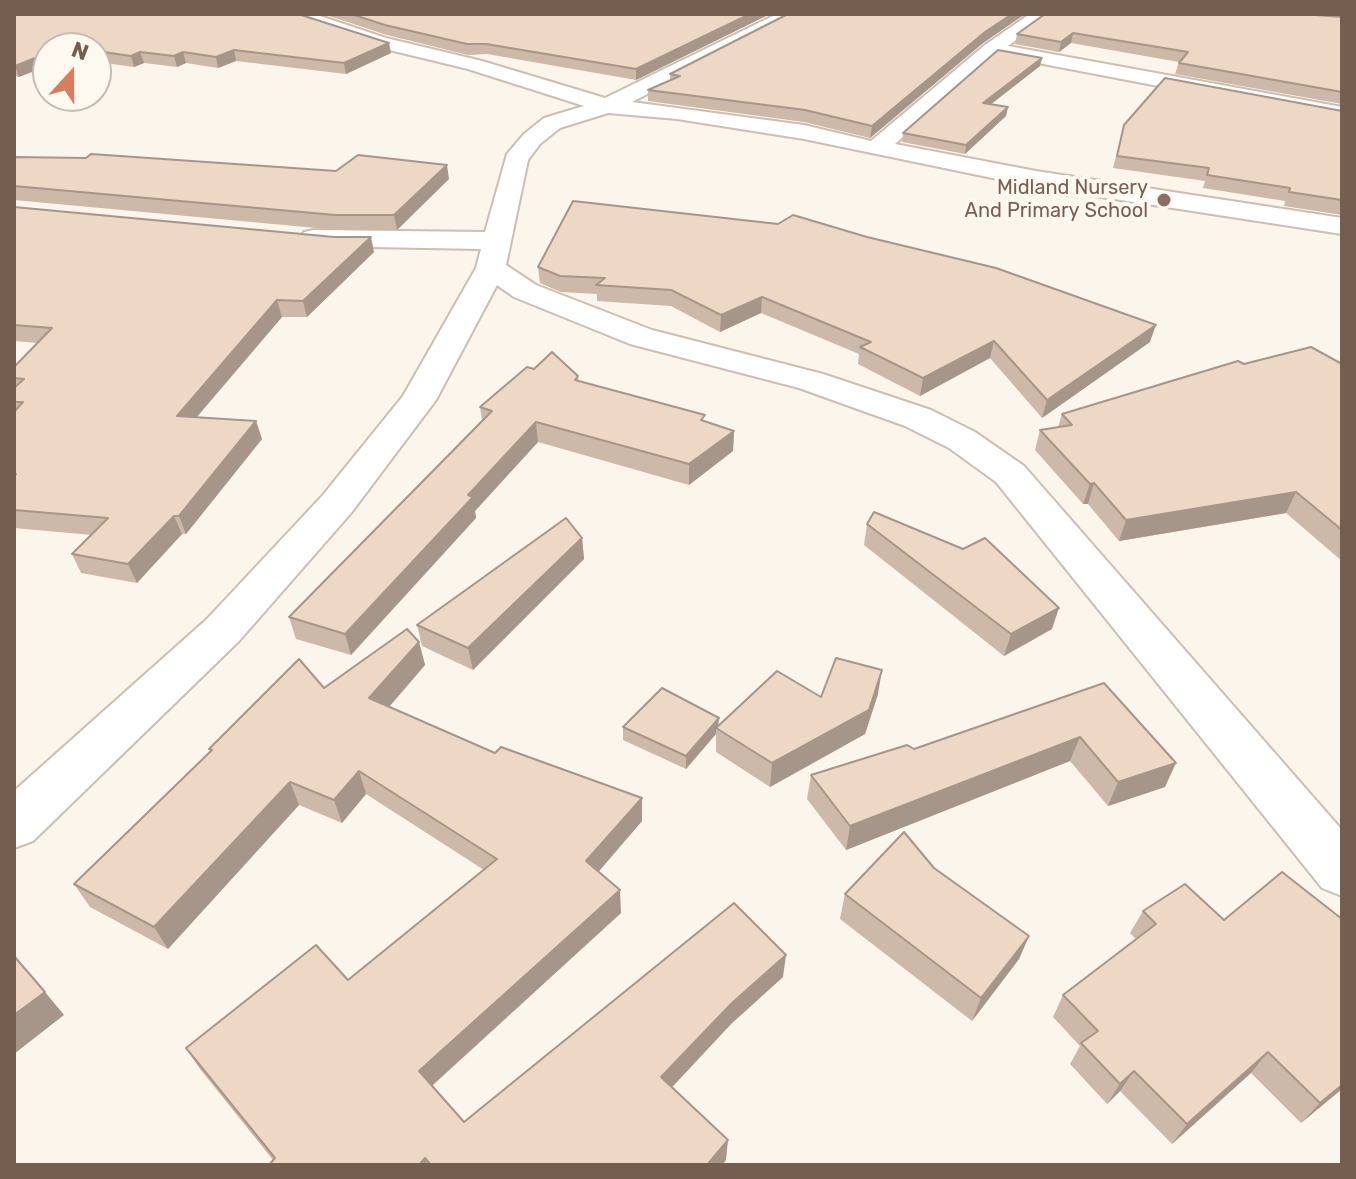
<!DOCTYPE html>
<style>
body{margin:0}
#map{position:relative;width:1356px;height:1179px;overflow:hidden;background:#fbf5eb;font-family:Rubik,sans-serif}
canvas{display:block}
.frame{position:absolute;inset:0;border:16px solid #735e50;pointer-events:none}
.north{position:absolute;left:32px;top:32px;width:80px;height:80px;box-sizing:border-box;background:#fdf9f1;border:2px solid #c6bbb1;border-radius:50%;rotate:21deg;font-size:22px;font-weight:700;line-height:32px;text-align:center;color:#735e50}
.north::after{content:'';display:block;margin:auto;width:28px;height:36px;background:#d77e5e;clip-path:polygon(50% 0,100% 100%,50% 72%,0 100%)}
</style>
<div id="map">
<canvas width="1356" height="1179"></canvas>
<div class="frame"></div>
<div class="north">N</div>
</div>
<script>
const c = document.querySelector('canvas').getContext('2d');
c.lineJoin = 'round';
function shape(rows) {
  const path = new Path2D();
  for (const r of rows) {
    path.moveTo(r[0], r[1]);
    for (let i = 2; i < r.length; i += 2) path.lineTo(r[i], r[i + 1]);
  }
  return path;
}
function stroke(path, color, width, dash) {
  c.strokeStyle = color;
  c.lineWidth = width;
  c.lineCap = dash ? 'butt' : 'round';
  c.setLineDash(dash || []);
  c.stroke(path);
}
function fill(path, color) {
  c.fillStyle = color;
  c.fill(path, 'evenodd');
}
function drawText(font, color, halo, rows, align = 'center') {
  c.font = font + ' Rubik,sans-serif';
  c.lineWidth = 8;
  c.setLineDash([]);
  c.textBaseline = 'middle';
  c.strokeStyle = halo;
  c.fillStyle = color;
  for (const [text, x, y, turn = 0] of rows) {
    c.save();
    c.translate(x, y);
    c.rotate((+turn || 0) * Math.PI / 180);
    c.textAlign = isNaN(turn) ? turn : align;
    if (halo) c.strokeText(text, 0, 0);
    c.fillText(text, 0, 0);
    c.restore();
  }
}
const street = shape([
 [288,14,314,14,386,38,482,61,605,98,777,14,800,14,632,102,804,125,871,141,985,45,1030,14,1051,14,1008,46,1342,107,1342,121,996,55,895,144,1036,171,1342,218,1342,234,1036,187,804,139,677,119,608,113,560,128,540,144,528,160,506,265,536,285,652,330,823,374,931,410,975,432,1024,466,1342,830,1342,896,1322,888,996,482,949,448,905,426,799,388,630,344,514,297,497,285,436,400,351,513,239,641,33,841,14,848,14,791,207,619,323,495,403,396,476,268,481,249,314,246,304,244,300,238,304,232,314,230,485,232,507,154,524,134,544,118,584,106,468,69,373,46,291,18,288,14]
]);
const wall = shape([
 [14,14,391,53,346,74,236,61,218,68,186,63,177,67,144,63,134,67,98,62,96,63,96,48,48,48,19,77,14,76],
 [323,14,770,14,636,80,487,54,468,55,387,35],
 [788,14,1025,14,983,43,870,138,804,122,648,101,648,90,670,80,670,74],
 [1342,17,1342,104,1175,74,1179,62,1071,43,1059,52,1015,44,1017,34],
 [1042,58,1040,66,991,104,1008,107,1006,116,965,154,902,142,903,133],
 [1342,111,1342,215,1284,206,1285,201,1203,188,1205,181,1113,168,1124,125],
 [14,157,336,171,449,179,397,230,338,230,14,200],
 [14,207,374,252,307,317,282,317,197,417,256,421,262,439,186,534,182,534,137,583,81,573,72,554,92,535,14,528,14,367,38,343,14,341],
 [538,267,1150,342,1042,418,990,358,920,396,858,364,859,354,761,313,720,332,671,306,597,301,597,294,561,292,540,283],
 [1244,364,1342,364,1342,561,1286,513,1119,541,1088,504,1083,504,1035,450,1040,430,1058,427,1062,414],
 [534,369,578,376,579,381,734,431,733,451,689,485,538,442,475,511,476,518,351,655,296,639,289,617,482,420,480,407],
 [867,524,1052,629,1004,656,864,545],
 [582,538,584,559,473,670,422,646,417,625],
 [419,642,425,665,389,707,495,753,642,798,642,821,598,872,621,913,432,1086,464,1122,783,977,731,1024,672,1087,726,1160,722,1165,269,1165,273,1160,200,1069,186,1048,348,980,484,870,366,794,342,823,299,805,168,949,90,907,74,884,211,752,209,749,324,688],
 [1104,683,1165,787,1108,806,1070,761,846,850,807,799,811,775,914,749],
 [878,694,865,734,770,787,716,752,716,734,686,769,623,740,623,727,718,726,821,697],
 [934,868,1029,936,1019,959,972,1021,840,919,845,894],
 [1143,911,1224,920,1342,919,1342,1089,1301,1123,1251,1073,1172,1144,1120,1091,1107,1104,1070,1064,1080,1046,1053,1017,1063,995,1136,939,1130,933]
]);
const shadedWall = shape([
 [750,14,770,14,636,80,636,69],
 [1012,14,1025,14,983,43,870,138,872,126,985,32],
 [1073,33,1071,43,1059,52,1061,42],
 [389,43,391,53,346,74,344,63],
 [234,50,236,61,218,68,216,57],
 [140,52,144,63,134,67,131,56],
 [183,52,186,63,177,67,174,56],
 [48,53,48,66,19,77,15,66],
 [1042,58,1040,66,981,112,983,103],
 [1008,107,1006,116,965,154,966,145],
 [447,165,449,179,397,230,394,215],
 [371,237,374,252,307,317,303,301],
 [762,297,761,313,720,332,721,315],
 [277,300,282,317,183,433,177,416],
 [1156,325,1150,342,1042,418,1047,400],
 [994,341,990,358,920,396,923,378],
 [256,421,262,439,186,534,179,516],
 [536,422,538,442,475,511,476,518,351,655,345,634,468,495],
 [734,431,733,451,689,485,689,464],
 [1094,483,1088,504,1083,504,1090,484],
 [1296,492,1286,513,1119,541,1126,520],
 [174,516,182,534,137,583,128,564],
 [582,538,584,559,473,670,468,648],
 [1059,608,1052,629,1004,656,1011,634],
 [419,642,425,665,376,722,369,698],
 [882,670,878,694,865,734,770,787,772,763],
 [719,718,718,729,716,728,716,734,686,769,686,756],
 [1080,737,1070,761,846,850,850,826],
 [1176,763,1165,787,1108,806,1118,782],
 [359,771,366,794,342,823,334,800],
 [290,782,299,805,168,949,154,927],
 [642,798,642,821,588,884,586,861],
 [620,890,621,913,426,1091,419,1071],
 [1029,936,1019,959,972,1021,981,998],
 [786,955,783,977,731,1024,662,1098,661,1077,732,1003],
 [45,992,64,1015,14,1054,14,1015],
 [1268,1052,1251,1073,1172,1144,1187,1124],
 [1134,1071,1120,1091,1107,1104,1120,1084],
 [1342,1085,1342,1089,1301,1123,1320,1103],
 [728,1140,726,1160,722,1165,707,1165],
 [425,1158,428,1165,419,1165]
]);
const building = shape([
 [14,14,298,14,389,43,344,63,234,50,216,57,183,52,174,56,140,52,131,56,96,51,96,48,48,48,48,53,15,66,14,65,14,14],
 [351,14,750,14,636,69,486,44,467,44,385,25,351,14],
 [788,14,1012,14,985,32,872,126,805,110,648,90,680,76,670,74,788,14],
 [1045,14,1302,14,1342,17,1342,92,1179,63,1188,52,1073,33,1061,42,1017,34,1045,14],
 [998,50,1042,58,983,103,1008,107,966,145,903,133,998,50],
 [1165,78,1342,111,1342,200,1289,192,1290,188,1207,175,1209,168,1117,156,1124,125,1165,78],
 [91,154,336,171,358,155,447,165,394,215,335,215,14,186,14,157,86,158,91,154],
 [573,201,778,224,793,215,867,237,996,268,1156,325,1047,400,994,341,923,378,860,347,871,342,762,297,721,315,671,290,596,285,605,278,560,276,538,267,573,201],
 [14,207,334,237,371,237,303,301,277,300,177,416,256,421,179,516,174,516,128,564,72,554,108,518,14,510,14,476,16,474,14,474,14,412,23,402,14,402,14,388,24,379,14,378,14,367,52,328,14,325,14,207],
 [1311,347,1342,364,1342,530,1296,492,1126,520,1094,483,1090,484,1040,430,1072,425,1062,414,1238,361,1244,364,1311,347],
 [552,352,578,376,575,380,705,415,701,420,734,431,689,464,536,422,468,495,473,497,345,634,289,617,492,411,480,407,527,367,534,369,552,352],
 [874,512,963,549,985,538,1059,608,1011,634,867,524,874,512],
 [566,518,582,538,468,648,417,625,566,518],
 [407,629,419,642,369,698,495,753,501,747,642,798,586,861,620,890,419,1071,464,1122,734,903,786,955,732,1003,661,1077,728,1140,707,1165,431,1165,425,1158,419,1165,269,1165,275,1158,186,1048,316,945,348,980,497,859,359,771,334,800,290,782,154,927,74,884,212,750,209,749,299,659,324,688,407,629],
 [836,658,882,670,869,710,772,763,716,728,777,671,821,697,836,658],
 [1104,683,1176,763,1118,782,1080,737,850,826,811,775,907,745,914,749,1104,683],
 [662,688,719,718,686,756,623,727,662,688],
 [904,832,934,868,1029,936,981,998,845,894,904,832],
 [1282,872,1342,919,1342,1085,1320,1103,1268,1052,1187,1124,1134,1071,1120,1084,1081,1043,1098,1031,1063,995,1156,924,1143,911,1185,884,1224,920,1282,872],
 [14,956,45,992,14,1015,14,956]
]);
const markers = [
 [1164,200,8,"#8d6e63"]
];
const farEducationnames = [
 ["Midland Nursery",1148,188],
 ["And Primary School",1148,211]
];
stroke(street, '#ccbeb2', 4);
fill(street, '#fff');
fill(wall, '#ccb9a9');
fill(shadedWall, '#a6968a');
fill(building, '#edd7c5');
stroke(building, '#a6968a', 2);
for (const [x, y, r, color] of markers) {
  const dot = new Path2D();
  dot.arc(x, y, r, 0, 2 * Math.PI);
  c.fillStyle = color;
  c.fill(dot);
  stroke(dot, '#fdf9f1', 3);
}
drawText('20px', '#785e54', '#fdf9f1', farEducationnames, 'right');
</script>
